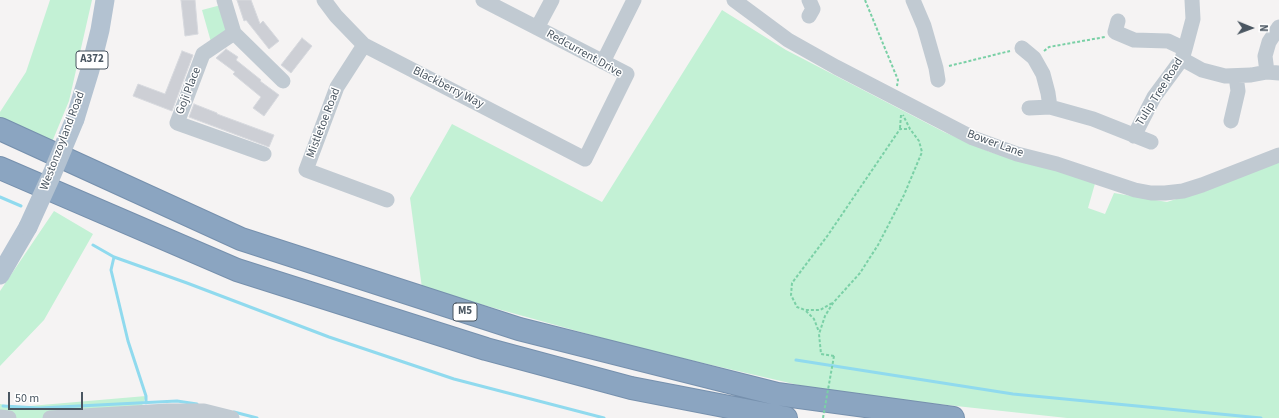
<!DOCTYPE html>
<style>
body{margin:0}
#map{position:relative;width:1279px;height:418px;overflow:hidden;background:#f5f3f3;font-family:"Source Sans 3",sans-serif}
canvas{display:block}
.north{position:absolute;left:1231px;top:8px;width:40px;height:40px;-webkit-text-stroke:3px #fff;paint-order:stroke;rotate:91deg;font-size:11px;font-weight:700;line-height:16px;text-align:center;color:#4a5661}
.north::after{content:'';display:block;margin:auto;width:14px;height:18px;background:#4a5661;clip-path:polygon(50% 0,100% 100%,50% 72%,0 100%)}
.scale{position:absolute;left:8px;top:392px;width:75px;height:18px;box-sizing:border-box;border:2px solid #4a5661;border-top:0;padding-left:5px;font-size:12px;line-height:14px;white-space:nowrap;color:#4a5661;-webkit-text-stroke:3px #fff;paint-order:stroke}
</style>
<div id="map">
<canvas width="1279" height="418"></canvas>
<div class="north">N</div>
<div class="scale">50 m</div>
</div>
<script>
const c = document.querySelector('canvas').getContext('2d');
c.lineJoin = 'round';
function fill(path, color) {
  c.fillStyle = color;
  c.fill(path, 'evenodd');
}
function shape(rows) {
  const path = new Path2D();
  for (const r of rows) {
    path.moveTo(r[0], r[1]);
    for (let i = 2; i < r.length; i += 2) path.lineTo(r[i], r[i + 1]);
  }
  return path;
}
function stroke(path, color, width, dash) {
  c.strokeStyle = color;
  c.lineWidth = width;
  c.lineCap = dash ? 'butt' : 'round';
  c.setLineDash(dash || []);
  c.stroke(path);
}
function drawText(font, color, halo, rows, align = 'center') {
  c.font = font + ' "Source Sans 3",sans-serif';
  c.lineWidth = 3;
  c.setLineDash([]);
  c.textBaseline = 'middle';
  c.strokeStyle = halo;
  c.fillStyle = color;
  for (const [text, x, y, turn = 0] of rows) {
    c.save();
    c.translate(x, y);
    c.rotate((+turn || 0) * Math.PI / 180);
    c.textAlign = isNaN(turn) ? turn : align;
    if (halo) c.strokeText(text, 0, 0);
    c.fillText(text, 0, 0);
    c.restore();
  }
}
const green = shape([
 [50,0,92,0,69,101,52,142,0,118,0,112,26,72],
 [221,5,228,30,211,42,202,10],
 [722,10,786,50,944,132,990,152,1096,180,1088,208,1105,214,1114,193,1167,202,1225,183,1279,159,1279,418,1067,418,836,393,807,387,642,349,422,288,410,198,452,124,602,202],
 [54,211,93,234,44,320,0,366,0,291],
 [146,396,137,418,0,418,0,404,18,407]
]);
const stream = shape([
 [0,197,21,206],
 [93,245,114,257,187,283,329,337,454,379,604,418],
 [114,257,111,270,128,341,146,396,146,403],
 [796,360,1013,394,1261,418],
 [3,406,39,408,177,401,197,404],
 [234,412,257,418]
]);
const building = shape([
 [181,0,195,0,198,34,185,36,181,0],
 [237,0,251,0,260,24,263,21,279,41,269,49,246,20,244,21,237,0],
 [302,38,312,46,291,73,281,65,302,38],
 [226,49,238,57,236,60,261,80,260,81,279,95,264,116,253,108,261,97,233,74,235,72,216,58,226,49],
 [182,51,193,55,172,111,133,96,138,84,165,94,182,51],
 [194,104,217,113,217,114,274,135,269,147,189,117,194,104]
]);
const path = shape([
 [865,0,898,80,897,86],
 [1044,51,1049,47,1105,37],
 [949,66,1010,51],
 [900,128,901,115],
 [832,303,820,310,805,310,797,307,791,295,792,283,828,235,900,129,910,129],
 [806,311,814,319,819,332],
 [834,356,821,354,819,334,825,316,833,303,860,273,878,245,904,195,922,152,919,141,910,129,903,115]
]);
const minor = shape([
 [224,0,234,33,283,81],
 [324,0,336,16,364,45,585,159,627,74,483,0],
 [734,0,788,40,836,67,973,138,1017,154,1057,164,1135,190,1151,193,1165,193,1183,191,1202,185,1279,155],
 [913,0,924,26,936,68,938,80],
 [809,16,813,9,809,0],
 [1118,21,1115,32,1134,40,1168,41,1185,49,1182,59,1154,97,1134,136],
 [537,28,552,0],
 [234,33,203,54,177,123,264,154],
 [364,45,337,87,306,170,387,200],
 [1022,48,1034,58,1043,74,1048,93,1050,107],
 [1185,49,1193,19,1192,0],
 [1182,59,1202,70,1225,76,1251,75,1267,72,1279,73],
 [603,62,634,0],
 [1267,72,1265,56,1269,42,1279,27],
 [1029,108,1050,107,1093,119,1151,142],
 [1231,121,1238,91,1236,76],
 [0,417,9,418],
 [50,418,167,411,204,411,232,418]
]);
const major = shape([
 [75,119,90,70,100,30,105,0],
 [0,275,28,227]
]);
const highway = shape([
 [0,129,241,239,519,329,777,394,953,418],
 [0,168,237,270,486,349,631,388,786,418]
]);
const pathBridge = shape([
 [823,418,834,356]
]);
const majorBridge = shape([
 [28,227,52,174,75,119]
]);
const shields = [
 [92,60,32],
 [465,312,24]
];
const shieldNames = [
 ["A372",92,60],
 ["M5",465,312]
];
const streetNames = [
 ["Redcurrent Drive",584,54,29],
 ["Blackberry Way",448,88,27],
 ["Goji Place",189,91,-69],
 ["Tulip Tree Road",1160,92,-58],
 ["Mistletoe Road",324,123,-69],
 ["Westonzoyland Road",63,141,-69],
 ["Bower Lane",995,144,20]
];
fill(green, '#c3f1d5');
stroke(stream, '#90daee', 3);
fill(building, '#cdcfd5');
stroke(building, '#d7d9de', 1);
stroke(highway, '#7690ad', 24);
stroke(path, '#7ad0a6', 2, [3, 2]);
stroke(minor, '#c1cad2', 15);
stroke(major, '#b3c2d1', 19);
stroke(highway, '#8ba5c1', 22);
stroke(pathBridge, '#7ad0a6', 2, [3, 2]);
stroke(majorBridge, '#b3c2d1', 19);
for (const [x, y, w] of shields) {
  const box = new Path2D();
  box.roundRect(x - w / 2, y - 9, w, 18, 3);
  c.fillStyle = '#fff';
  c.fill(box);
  stroke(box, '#4a5661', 1);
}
drawText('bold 11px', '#4a5661', null, shieldNames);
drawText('12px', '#4a5661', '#fff', streetNames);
</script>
